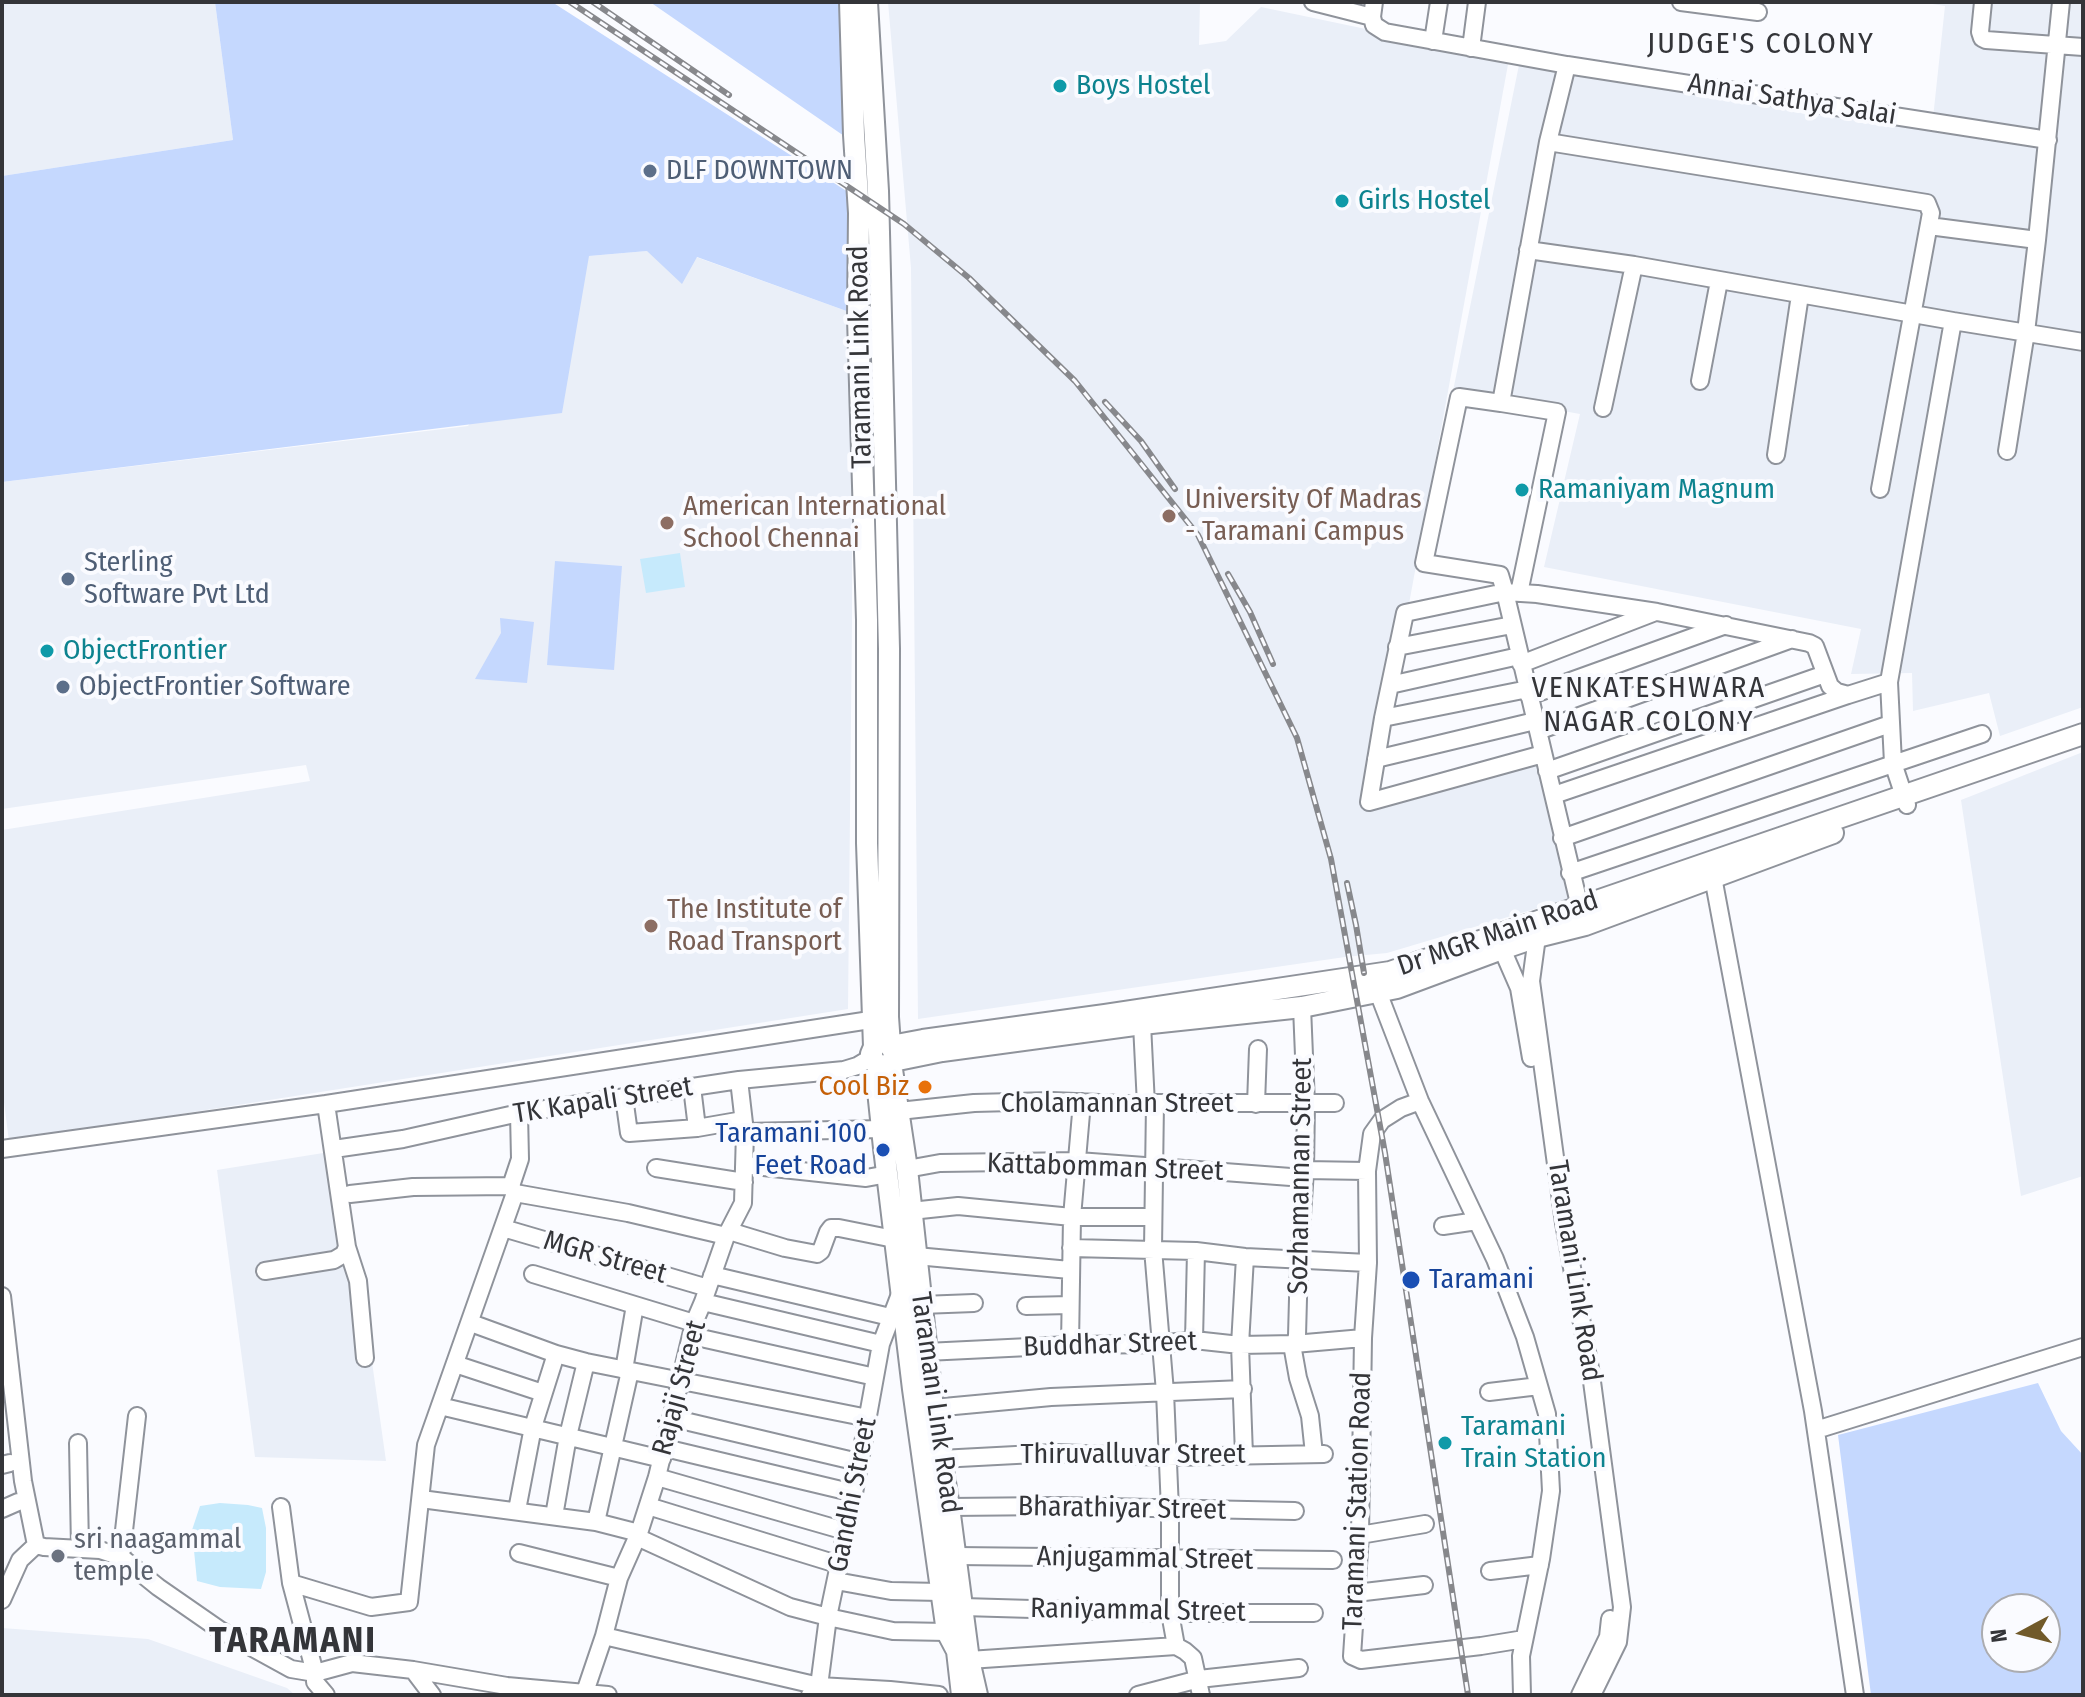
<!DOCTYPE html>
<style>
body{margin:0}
#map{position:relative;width:2085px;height:1697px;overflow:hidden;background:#fafbff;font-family:"Fira Sans Condensed",sans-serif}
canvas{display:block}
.frame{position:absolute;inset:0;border:4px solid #343539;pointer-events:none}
.north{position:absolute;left:1981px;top:1593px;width:80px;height:80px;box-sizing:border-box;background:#fafbff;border:2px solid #abacb0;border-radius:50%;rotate:263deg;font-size:22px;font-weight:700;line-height:32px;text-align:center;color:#343539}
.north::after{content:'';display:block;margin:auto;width:28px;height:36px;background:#715a2a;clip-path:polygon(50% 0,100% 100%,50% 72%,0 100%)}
</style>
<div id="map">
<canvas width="2085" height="1697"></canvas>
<div class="frame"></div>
<div class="north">N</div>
</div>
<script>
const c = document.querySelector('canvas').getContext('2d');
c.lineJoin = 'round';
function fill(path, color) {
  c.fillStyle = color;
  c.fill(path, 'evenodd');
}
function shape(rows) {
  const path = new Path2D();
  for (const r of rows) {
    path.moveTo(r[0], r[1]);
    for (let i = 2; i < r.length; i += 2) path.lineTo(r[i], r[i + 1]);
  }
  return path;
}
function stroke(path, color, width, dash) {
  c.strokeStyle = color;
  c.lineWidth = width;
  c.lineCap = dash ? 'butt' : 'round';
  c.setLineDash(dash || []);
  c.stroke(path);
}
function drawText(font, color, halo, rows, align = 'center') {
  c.font = font + ' "Fira Sans Condensed",sans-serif';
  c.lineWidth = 8;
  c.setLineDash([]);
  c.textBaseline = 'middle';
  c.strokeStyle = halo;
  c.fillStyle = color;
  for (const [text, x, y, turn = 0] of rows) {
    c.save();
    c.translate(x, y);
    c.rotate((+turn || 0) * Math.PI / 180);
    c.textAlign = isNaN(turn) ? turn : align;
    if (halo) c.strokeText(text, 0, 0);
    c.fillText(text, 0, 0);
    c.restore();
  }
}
const built = shape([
 [2,2,215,2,233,140,2,176],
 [888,2,1200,2,1199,45,1226,41,1261,7,1509,59,1373,800,1547,764,1575,897,1387,953,1345,957,918,1019,911,268],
 [1920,2,2083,2,2083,707,2000,736,1989,693,1913,711,1912,673,1851,674,1861,629,1544,567,1580,414,1453,391,1520,60,1933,118,1945,6],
 [647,251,696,257,852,313,852,620,848,1009,9,1141,2,1087,2,830,310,781,306,765,2,809,2,482,468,426,589,256],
 [2083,752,2083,1176,2021,1196,1961,800],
 [342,1150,386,1461,255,1457,217,1170],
 [2,1628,148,1639,287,1688,295,1695,2,1695]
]);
const green = shape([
 [215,2,552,2,848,192,852,313,697,257,682,284,647,251,589,256,562,413,2,482,2,176,233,140],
 [650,2,843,2,847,138],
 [555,561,622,566,614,670,547,665],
 [500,618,534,622,527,683,475,679,501,633],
 [2038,1383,2061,1431,2083,1455,2083,1695,1871,1695,1838,1435],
 [2045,1609,2045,1657,1997,1657,1997,1609]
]);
const water = shape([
 [680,553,685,587,646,593,640,559],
 [220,1503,248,1505,262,1508,266,1528,266,1572,261,1589,220,1587,197,1581,192,1530,200,1506]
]);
const minor = shape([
 [1313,2,1372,17],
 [1374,2,1372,17,1374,25,1385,32,1567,65,2048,140],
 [1681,2,1758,12],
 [1983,2,1980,32,1982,38,1986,40,2083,47],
 [1433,41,1439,2],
 [1471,48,1477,2],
 [1548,142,1927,203,1931,213,1880,489],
 [1929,226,2037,240],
 [1528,250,1634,265,1953,321,2083,342],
 [1700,381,1719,281],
 [1501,403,1557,412,1519,593],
 [1603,408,1634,265],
 [2007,451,2026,332,2037,240,2061,2],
 [1776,455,1800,295],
 [1397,647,1512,625],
 [1521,664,1653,613],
 [1390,685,1519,656],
 [1529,696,1726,625],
 [1383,718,1528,689],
 [1538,731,1792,639],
 [1543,754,1369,802,1383,718,1405,613,1505,592,1500,575,1424,563,1459,397,1501,403,1548,142,1567,65],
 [1376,759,1535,721],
 [1547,771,1825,674],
 [1554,795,1848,695],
 [1907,805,1893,763,1889,682,1953,321],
 [1562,838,1890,724],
 [1570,873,1982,734],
 [1713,877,1813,1411,1855,1695],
 [1582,916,1505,592,1537,594,1657,612,1809,643,1815,646,1830,686,1837,692,1848,695,1889,682],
 [1537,937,1531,981,1564,1223,1591,1374,1622,1607,1618,1642,1592,1695],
 [1502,949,1519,988,1531,1058],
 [1377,983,1378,992,1420,1101,1495,1259,1525,1337,1547,1414,1551,1491,1541,1559,1521,1656,1522,1695],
 [1302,1007,1306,1104,1305,1170,1299,1261,1297,1336,1293,1350,1298,1378,1310,1416,1314,1454],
 [1142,1024,1146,1105],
 [692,1087,697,1128],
 [624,1097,629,1133,697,1128,743,1120],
 [1420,1101,1401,1108,1382,1120,1372,1134,1367,1171,1368,1263,1363,1338,1360,1535,1352,1656,1361,1660,1481,1646,1524,1639],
 [1155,1103,1153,1249,1165,1392,1170,1510,1170,1613,1176,1646],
 [1256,1104,1258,1049],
 [899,1111,974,1103,1052,1101,1146,1105,1155,1103,1335,1103],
 [745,1132,882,1129],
 [2,1149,326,1104,883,1018],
 [334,1149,403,1139,519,1113,739,1080,844,1070,857,1066,872,1057],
 [745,1165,866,1178,888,1174],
 [656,1168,744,1182],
 [907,1169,940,1163,1078,1161,1304,1178],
 [1305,1170,1367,1171],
 [515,1193,628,1213,726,1236],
 [350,1194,413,1187,511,1186],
 [911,1211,958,1206,1072,1217,1153,1217],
 [1443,1226,1477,1221],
 [503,1228,708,1288],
 [729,1231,785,1248,817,1254,821,1251,828,1232,831,1228,839,1228,894,1239],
 [347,1247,358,1281,365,1358],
 [1071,1248,1196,1251,1245,1257,1368,1263],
 [916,1256,1070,1270],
 [265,1271,334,1260,344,1254,347,1247,326,1104],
 [533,1274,694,1323],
 [712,1275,890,1317],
 [2,1296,23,1481,36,1545],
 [703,1302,881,1344],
 [921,1305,974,1303],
 [1026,1306,1070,1305],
 [471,1323,556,1354,586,1362,868,1418],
 [692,1336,875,1377],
 [1194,1340,1196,1251],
 [1070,1345,1072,1217,1082,1102],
 [926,1352,1070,1345,1160,1344,1194,1340,1240,1345,1294,1344,1363,1338],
 [455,1364,543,1393],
 [624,1370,635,1305],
 [1489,1392,1539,1386],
 [440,1406,662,1459],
 [933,1408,1051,1397,1243,1389],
 [672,1418,858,1462],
 [1816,1430,2083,1347],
 [78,1443,80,1548],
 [665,1448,854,1493],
 [1244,1455,1240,1345,1245,1257],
 [940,1459,1054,1453,1167,1457,1324,1454],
 [2,1465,10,1463],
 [657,1477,845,1531],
 [421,1499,596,1522,639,1533],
 [648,1506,840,1565],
 [281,1507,291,1583,315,1673,315,1682,326,1695],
 [949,1507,1056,1506,1295,1511],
 [2,1509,18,1502],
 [517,1510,533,1427,556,1354],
 [554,1516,568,1436,586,1362],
 [596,1522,630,1371],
 [1360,1535,1425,1524],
 [637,1537,790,1607,828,1617,893,1631,947,1632],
 [36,1545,44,1547,100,1550,121,1557,158,1587,220,1630,291,1669,315,1673,352,1663,413,1670,507,1686,608,1695],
 [519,1553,619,1578],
 [956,1556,1333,1560],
 [121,1557,137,1416],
 [1490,1571,1540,1565],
 [836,1581,891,1591,941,1592],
 [291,1583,371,1607,409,1602,426,1445,515,1193,511,1186,520,1159,519,1113],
 [1356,1593,1424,1585],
 [2,1600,20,1560,36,1545],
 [963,1607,1170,1613,1314,1613],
 [604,1636,819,1686,890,1690,939,1695],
 [1176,1646,1185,1651,1193,1658,1201,1695],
 [969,1660,1176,1646],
 [413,1670,432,1695],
 [585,1692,604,1636,619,1578,639,1533,657,1477,694,1323,703,1302,726,1236,743,1203,745,1132,739,1080],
 [810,1695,819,1686,828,1617,854,1493,881,1344,900,1294],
 [1138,1695,1199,1679,1299,1668],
 [1580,1695,1608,1637,1610,1619]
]);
const major = shape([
 [850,2,854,135,859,213,858,318,867,620,867,843,874,1047,871,1054,875,1063,883,1066,891,1063,895,1055,890,1045,888,1017,889,649,878,191,867,2],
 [891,1046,923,1040,1105,1015,1390,972,2083,734],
 [893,1061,942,1051,1142,1024,1302,1007,1397,988,1502,949,1537,937,1585,925,1833,833],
 [891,1063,907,1169,933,1408,949,1507,969,1660,977,1695],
 [878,1065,877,1081,884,1148,913,1389,947,1632,957,1651,962,1695]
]);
const rail = shape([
 [570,2,904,224,969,278,1075,381,1198,535,1297,738,1331,859,1385,1153,1468,1695],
 [593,2,729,95],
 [1105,402,1141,441,1175,489],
 [1228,574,1250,612,1273,664],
 [1347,883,1356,925,1364,973]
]);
const markers = [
 [1060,86,8,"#0f9aa8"],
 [650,171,8,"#5c6f8a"],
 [1342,201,8,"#0f9aa8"],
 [1522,490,8,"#0f9aa8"],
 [1169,516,8,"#8d6e63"],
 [667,523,8,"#8d6e63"],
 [68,579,8,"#5c6f8a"],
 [47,651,8,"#0f9aa8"],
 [63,687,8,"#5c6f8a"],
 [651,926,8,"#8d6e63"],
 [925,1087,8,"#e8710a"],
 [883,1150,8,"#1a4fb4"],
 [1411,1280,10,"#1a4fb4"],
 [1445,1443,8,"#0f9aa8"],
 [58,1556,8,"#6b7280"]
];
const cultureNames = [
 ["Boys Hostel",1076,86],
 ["Girls Hostel",1358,201],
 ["Ramaniyam Magnum",1538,490],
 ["ObjectFrontier",63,651],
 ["Taramani",1461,1427],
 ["Train Station",1461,1459]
];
const streetNames = [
 ["Annai Sathya Salai",1792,100,9],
 ["Taramani Link Road",861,357,-91],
 ["Dr MGR Main Road",1498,934,-19],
 ["TK Kapali Street",603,1101,-9],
 ["Cholamannan Street",1117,1104],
 ["Kattabomman Street",1105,1168,2],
 ["Sozhamannan Street",1301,1176,-89],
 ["MGR Street",605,1258,16],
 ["Taramani Link Road",1574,1271,81],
 ["Buddhar Street",1110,1345,-2],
 ["Rajaji Street",680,1388,-75],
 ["Taramani Link Road",935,1403,82],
 ["Thiruvalluvar Street",1133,1455],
 ["Gandhi Street",853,1495,-79],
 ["Taramani Station Road",1358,1501,-88],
 ["Bharathiyar Street",1122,1509,1],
 ["Anjugammal Street",1145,1559,1],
 ["Raniyammal Street",1138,1611,1]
];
const serviceNames = [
 ["DLF DOWNTOWN",666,171],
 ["Sterling",84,563],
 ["Software Pvt Ltd",84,595],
 ["ObjectFrontier Software",79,687]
];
const educationNames = [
 ["University Of Madras",1185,500],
 ["- Taramani Campus",1185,532],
 ["American International",683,507],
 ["School Chennai",683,539],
 ["The Institute of",667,910],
 ["Road Transport",667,942]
];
const foodNames = [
 ["Cool Biz",909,1087]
];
const transitNames = [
 ["Taramani 100",867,1134],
 ["Feet Road",867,1166],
 ["Taramani",1429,1280,"left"]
];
const worshipNames = [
 ["sri naagammal",74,1540],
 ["temple",74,1572]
];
const neighbourhoodNames = [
 ["JUDGE'S COLONY",1761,45],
 ["VENKATESHWARA",1649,689],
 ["NAGAR COLONY",1649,723]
];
const districtNames = [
 ["TARAMANI",293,1642]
];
fill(built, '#eaeff8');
fill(green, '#c5d8fe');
fill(water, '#c6eafc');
stroke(minor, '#8f939b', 20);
stroke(major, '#8f939b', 24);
stroke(minor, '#fff', 16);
stroke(major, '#fff', 20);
stroke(rail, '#87888c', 6);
stroke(rail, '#fafbff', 3, [9]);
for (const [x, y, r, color] of markers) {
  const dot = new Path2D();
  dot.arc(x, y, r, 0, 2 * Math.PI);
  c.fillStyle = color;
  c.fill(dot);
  stroke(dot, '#fafbff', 3);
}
drawText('28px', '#0d838f', '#fafbff', cultureNames, 'left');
drawText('28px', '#343539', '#fafbff', streetNames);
drawText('28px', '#4e5e75', '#fafbff', serviceNames, 'left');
drawText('28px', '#785e54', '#fafbff', educationNames, 'left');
drawText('28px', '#c56008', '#fafbff', foodNames, 'right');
drawText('28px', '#164399', '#fafbff', transitNames, 'right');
drawText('28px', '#5b616d', '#fafbff', worshipNames, 'left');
c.letterSpacing = '2px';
drawText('30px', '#343539', '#fafbff', neighbourhoodNames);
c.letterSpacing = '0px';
c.letterSpacing = '2px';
drawText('bold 36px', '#343539', '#fafbff', districtNames);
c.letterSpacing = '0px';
</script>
